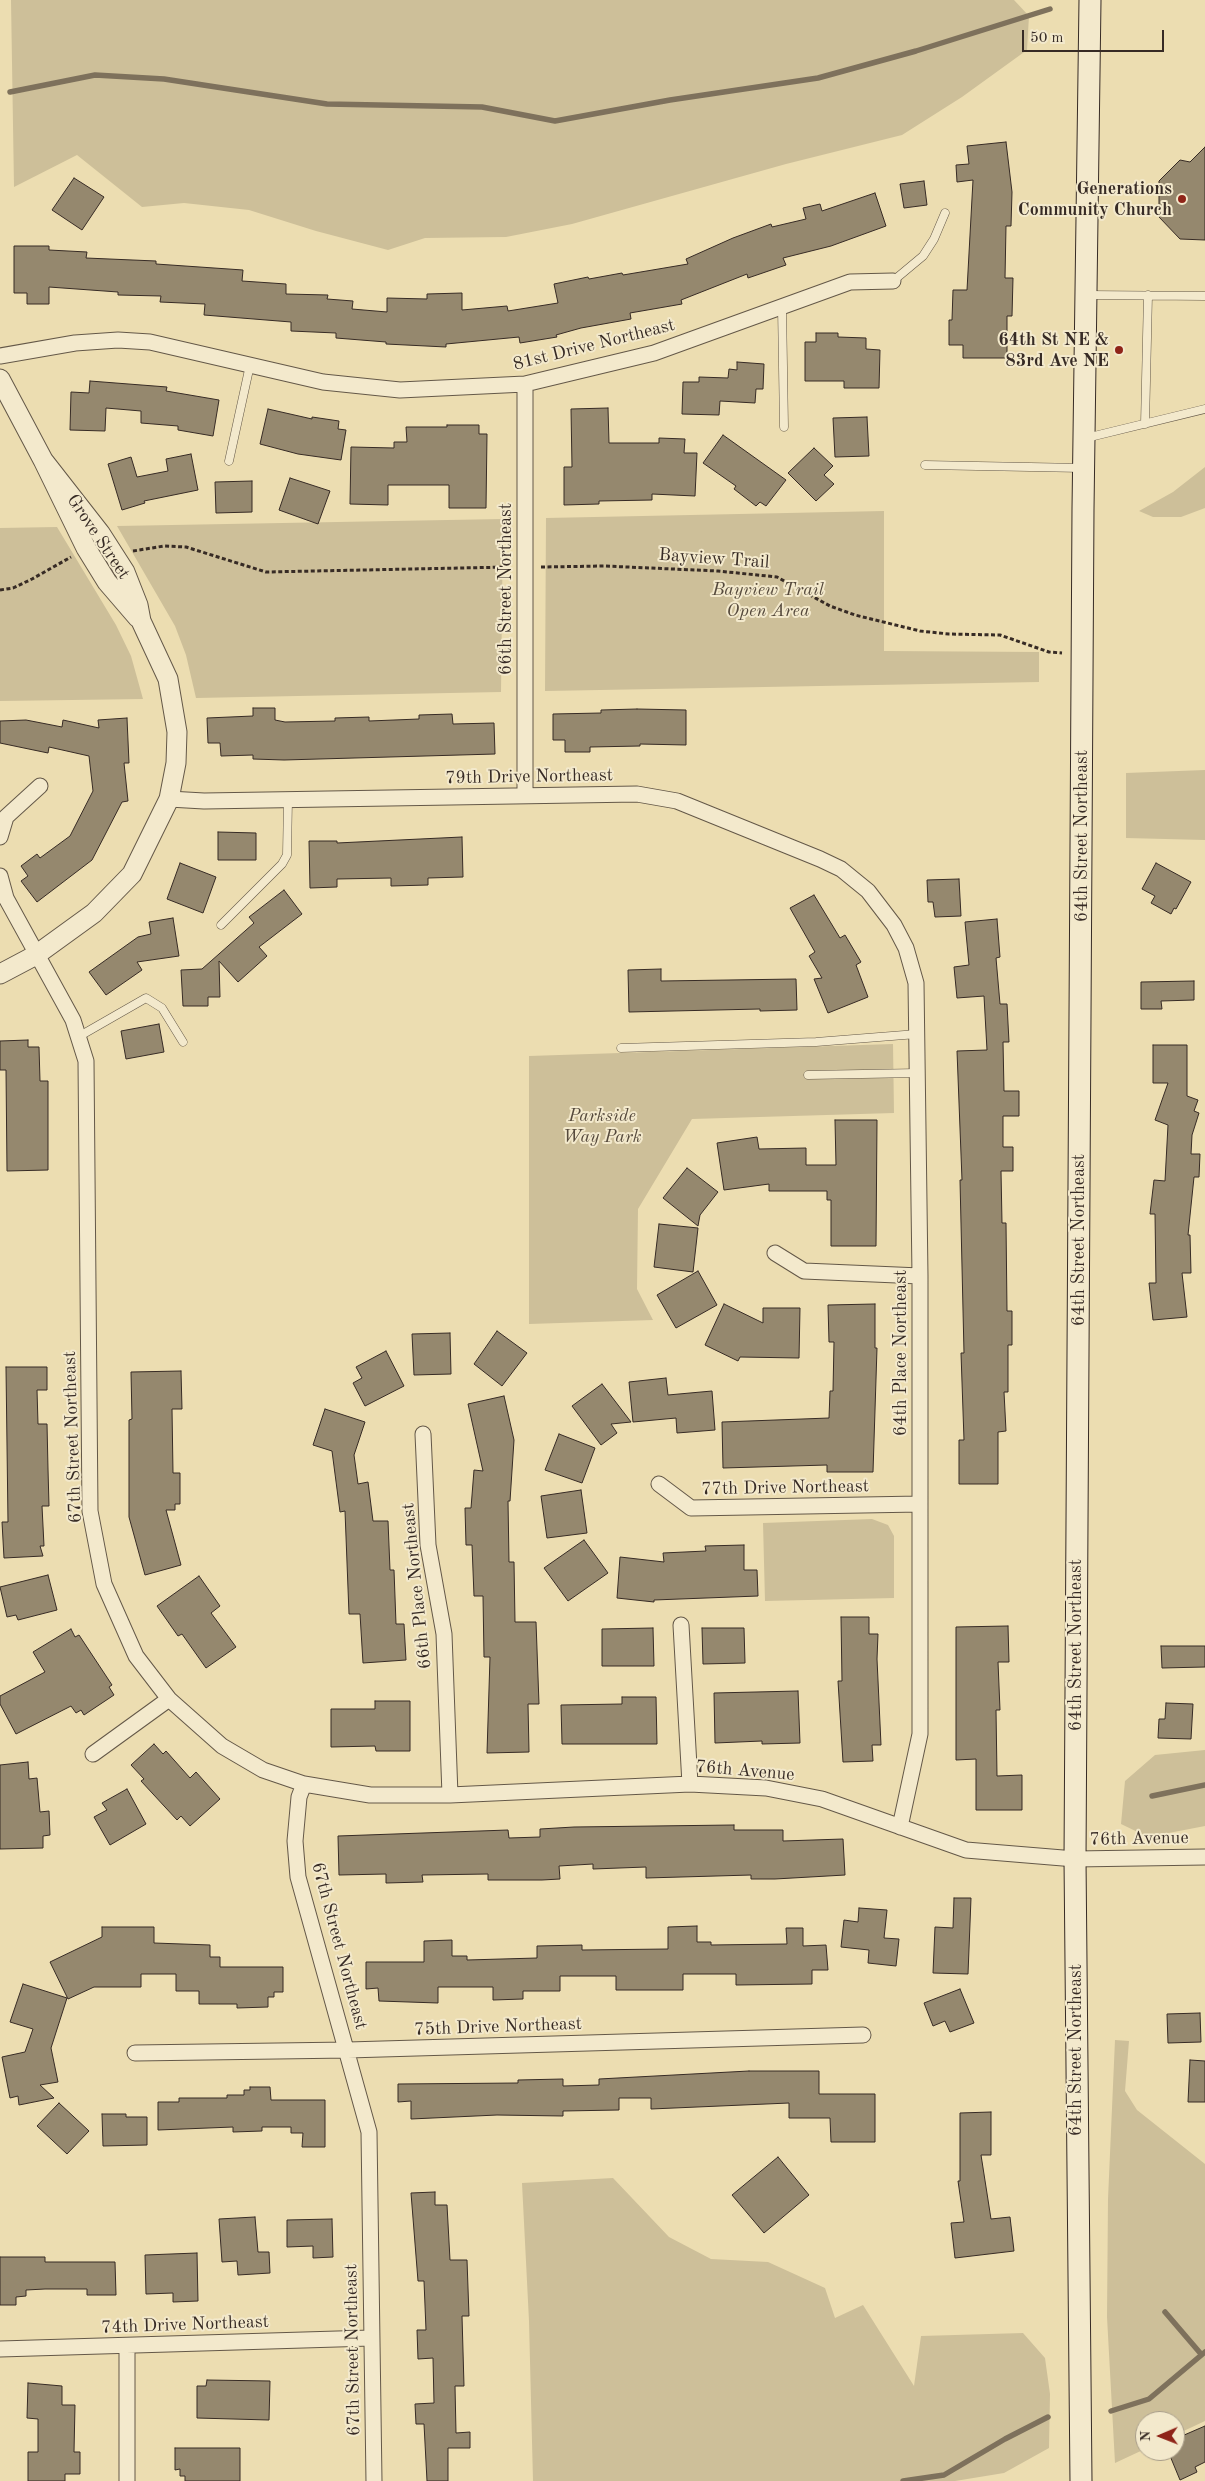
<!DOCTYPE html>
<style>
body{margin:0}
#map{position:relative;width:1205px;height:2481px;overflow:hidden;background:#ecddb1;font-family:"Old Standard TT",serif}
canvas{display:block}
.north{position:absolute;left:1135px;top:2411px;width:50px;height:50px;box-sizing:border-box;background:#f3e9cc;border:1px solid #a89d89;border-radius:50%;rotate:269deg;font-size:14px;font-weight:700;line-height:20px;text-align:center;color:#372b25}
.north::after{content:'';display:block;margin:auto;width:18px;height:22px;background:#8f2418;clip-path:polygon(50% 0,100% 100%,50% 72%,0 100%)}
.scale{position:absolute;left:1022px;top:30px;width:142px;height:22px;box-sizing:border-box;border:2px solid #372b25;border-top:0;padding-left:6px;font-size:15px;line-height:18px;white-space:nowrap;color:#372b25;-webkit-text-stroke:4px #f3e9cc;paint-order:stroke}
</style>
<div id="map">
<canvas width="1205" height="2481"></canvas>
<div class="north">N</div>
<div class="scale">50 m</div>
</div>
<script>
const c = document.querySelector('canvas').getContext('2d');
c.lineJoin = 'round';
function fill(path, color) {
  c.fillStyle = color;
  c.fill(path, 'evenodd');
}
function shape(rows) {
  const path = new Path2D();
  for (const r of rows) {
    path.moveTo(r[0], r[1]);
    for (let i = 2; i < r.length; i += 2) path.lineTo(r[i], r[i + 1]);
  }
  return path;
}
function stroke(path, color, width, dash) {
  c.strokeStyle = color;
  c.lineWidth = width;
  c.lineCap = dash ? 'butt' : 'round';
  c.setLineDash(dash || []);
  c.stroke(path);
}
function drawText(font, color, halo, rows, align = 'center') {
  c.font = font + ' "Old Standard TT",serif';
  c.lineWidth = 4;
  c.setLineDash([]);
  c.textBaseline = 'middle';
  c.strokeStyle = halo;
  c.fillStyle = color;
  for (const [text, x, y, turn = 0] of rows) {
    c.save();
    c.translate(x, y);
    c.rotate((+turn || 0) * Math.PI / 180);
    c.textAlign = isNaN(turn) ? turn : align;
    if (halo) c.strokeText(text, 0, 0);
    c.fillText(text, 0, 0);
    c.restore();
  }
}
const green = shape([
 [11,0,1014,0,1029,16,1027,50,962,97,902,135,786,164,572,224,506,237,425,238,388,250,316,231,249,210,184,203,142,207,77,155,14,187],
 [1205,467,1205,508,1181,517,1153,517,1139,511,1173,492],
 [884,511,884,651,1039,652,1039,682,545,691,546,518],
 [503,519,501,692,196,698,186,655,175,626,117,526],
 [57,527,116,625,131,656,143,699,0,701,0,528],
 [1205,770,1205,840,1126,838,1126,773],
 [893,1044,894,1113,692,1119,638,1209,637,1289,653,1320,529,1324,529,1056],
 [872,1519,888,1525,894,1536,894,1598,765,1601,763,1523],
 [1205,1750,1205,1826,1148,1837,1121,1824,1125,1781,1155,1755],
 [1115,2040,1129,2041,1125,2091,1137,2110,1205,2164,1205,2421,1175,2435,1175,2421,1145,2421,1145,2449,1115,2463,1107,2317,1108,2199],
 [613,2178,669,2237,711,2259,768,2262,825,2288,835,2318,863,2305,914,2386,921,2336,1023,2333,1045,2358,1050,2394,1049,2448,1004,2473,955,2481,533,2481,529,2321,522,2183]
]);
const stream = shape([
 [10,92,95,75,164,79,327,104,482,107,555,121,670,100,818,78,916,51,1050,9],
 [1152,1796,1205,1785],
 [1165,2312,1201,2354],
 [1111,2411,1149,2399,1205,2352],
 [903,2481,944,2475,1005,2439,1048,2417]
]);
const building = shape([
 [1006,142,1012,192,1011,226,1006,226,1005,278,1013,278,1012,316,1007,316,1007,358,963,358,963,345,949,345,949,320,952,320,953,290,967,290,973,180,957,182,956,165,969,164,967,146,1006,142],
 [1205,147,1205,240,1180,239,1159,217,1159,181,1180,160,1190,162,1205,147],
 [74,178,104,197,82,230,52,210,74,178],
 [924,181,927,205,904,208,900,184,924,181],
 [875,193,886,226,831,246,783,258,786,265,748,278,747,274,681,300,682,304,630,313,631,319,581,328,556,335,557,337,520,343,519,337,446,344,446,347,386,344,386,342,336,338,336,333,291,331,291,322,204,315,205,304,160,302,161,296,118,295,118,292,49,287,49,304,27,304,27,293,14,293,14,246,49,246,49,250,87,252,86,258,156,261,156,264,243,270,242,281,286,284,286,294,328,295,327,299,353,301,352,309,387,312,387,298,427,299,427,294,462,293,462,310,507,306,508,311,558,303,554,284,588,277,589,279,622,273,623,275,688,264,686,259,733,238,771,224,772,227,806,219,803,208,820,204,822,211,875,193],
 [816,333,838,333,838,337,866,338,866,349,880,350,879,388,844,388,844,381,805,381,805,342,816,342,816,333],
 [737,362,764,364,763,389,756,389,755,403,720,401,719,415,682,414,683,382,699,382,699,377,728,378,729,369,737,370,737,362],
 [90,381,167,387,166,391,219,400,213,436,178,430,178,426,141,423,141,411,106,408,105,431,70,430,71,392,89,393,90,381],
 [608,408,609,443,659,443,659,438,685,439,684,453,697,453,695,496,652,494,652,500,599,501,599,504,564,505,564,467,572,467,571,409,608,408],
 [268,409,312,419,312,417,339,421,338,429,346,430,341,460,298,454,260,444,268,409],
 [867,417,869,456,835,457,833,418,867,417],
 [447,425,479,425,479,434,487,434,486,508,449,508,449,485,388,485,388,505,350,504,351,447,394,448,394,442,407,442,406,427,447,427,447,425],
 [723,435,786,480,766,506,760,502,756,506,734,489,736,486,703,463,723,435],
 [814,448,833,466,824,475,834,484,816,501,788,473,814,448],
 [191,454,198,490,144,501,145,503,122,510,108,464,131,457,137,477,168,471,166,459,191,454],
 [290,478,330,491,318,524,279,510,290,478],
 [252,481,252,512,216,513,215,482,252,481],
 [253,708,275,708,275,720,285,722,335,721,335,718,369,717,369,721,419,719,419,715,452,714,453,724,494,723,495,754,284,760,253,759,253,755,221,756,220,743,208,743,207,718,253,716,253,708],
 [637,709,686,710,686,745,640,744,640,746,590,747,590,752,565,752,565,740,553,740,553,714,601,713,601,710,637,709],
 [127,718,129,763,124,763,128,801,122,802,92,860,37,902,21,881,28,876,21,866,37,854,40,858,70,836,93,791,89,756,49,747,48,753,0,743,0,721,26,720,62,727,63,720,99,728,98,720,127,718],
 [218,832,256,833,256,860,218,860,218,832],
 [462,837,463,877,428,878,428,885,391,886,391,878,337,879,337,887,310,888,309,841,337,841,337,843,462,837],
 [180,863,216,877,203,913,167,899,180,863],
 [1156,863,1191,882,1176,909,1174,908,1171,914,1151,903,1155,896,1142,889,1156,863],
 [959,879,961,916,935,917,933,902,928,902,927,880,959,879],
 [284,890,302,914,259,947,267,956,238,982,219,961,220,997,208,997,208,1006,183,1006,181,970,202,969,254,923,249,917,284,890],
 [814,895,840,938,845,935,861,962,856,965,868,997,828,1013,814,979,822,978,809,956,815,952,790,908,814,895],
 [173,918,179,956,137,962,142,970,106,995,89,972,138,937,151,934,149,922,173,918],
 [997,919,1000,957,996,958,1000,1004,1007,1004,1009,1042,1003,1042,1004,1091,1019,1091,1019,1116,1003,1116,1003,1147,1013,1147,1013,1171,1001,1171,1002,1223,1006,1223,1007,1311,1012,1311,1012,1345,1008,1345,1008,1392,1004,1392,1006,1431,998,1432,998,1484,959,1484,959,1440,964,1440,961,1353,964,1353,960,1180,962,1180,957,1051,987,1050,984,996,957,998,954,967,969,965,965,922,997,919],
 [661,969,661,981,796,979,797,1010,760,1011,760,1009,629,1012,628,970,661,969],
 [1194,981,1194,1000,1161,1001,1162,1009,1141,1009,1141,982,1194,981],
 [159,1024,164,1052,126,1059,121,1031,159,1024],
 [28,1040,28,1047,39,1047,40,1081,48,1081,48,1170,7,1171,6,1070,0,1070,0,1041,28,1040],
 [1153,1045,1187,1045,1187,1096,1198,1100,1194,1111,1199,1113,1192,1135,1191,1154,1200,1154,1199,1177,1194,1177,1188,1235,1190,1235,1191,1273,1182,1273,1187,1317,1153,1320,1149,1283,1156,1283,1155,1214,1150,1214,1154,1180,1165,1181,1168,1125,1155,1120,1168,1083,1153,1083,1153,1045],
 [835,1120,877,1120,876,1246,831,1246,831,1200,827,1200,827,1191,769,1191,769,1184,724,1190,717,1143,757,1137,759,1149,806,1148,806,1165,836,1165,835,1120],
 [687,1168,718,1192,700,1215,698,1226,663,1198,687,1168],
 [659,1224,698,1228,693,1272,654,1267,659,1224],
 [698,1271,717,1305,676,1328,657,1295,698,1271],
 [724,1304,763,1323,763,1308,800,1308,799,1358,740,1357,738,1361,705,1345,724,1304],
 [875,1304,875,1348,877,1348,873,1472,827,1472,827,1465,723,1468,722,1422,829,1418,830,1391,833,1391,834,1342,829,1342,828,1305,875,1304],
 [497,1331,527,1353,502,1386,474,1364,497,1331],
 [450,1333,451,1374,414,1375,412,1334,450,1333],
 [386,1351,404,1386,365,1406,353,1383,362,1378,356,1367,386,1351],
 [6,1367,47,1367,47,1390,37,1390,38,1424,47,1424,48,1469,49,1506,42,1506,44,1546,40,1546,43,1556,4,1558,2,1522,8,1522,6,1367],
 [181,1371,182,1409,172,1409,173,1473,180,1473,180,1504,175,1504,175,1510,166,1510,181,1565,145,1575,129,1517,129,1420,132,1419,131,1372,181,1371],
 [666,1378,668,1395,712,1391,715,1430,677,1433,676,1418,633,1422,629,1382,666,1378],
 [602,1384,631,1422,611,1424,617,1433,601,1445,572,1406,602,1384],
 [504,1396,514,1440,510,1501,508,1501,509,1562,514,1562,515,1622,536,1622,539,1704,528,1704,529,1752,487,1753,490,1657,484,1657,483,1596,474,1596,472,1545,466,1545,465,1508,471,1508,474,1470,483,1471,468,1404,504,1396],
 [325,1409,365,1422,354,1455,358,1484,368,1482,373,1521,388,1521,390,1570,394,1570,396,1624,404,1624,406,1660,363,1663,360,1614,349,1614,345,1511,340,1512,332,1451,313,1445,325,1409],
 [559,1434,595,1448,582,1483,545,1470,559,1434],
 [581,1490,587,1533,547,1538,541,1496,581,1490],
 [584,1540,608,1573,568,1601,544,1568,584,1540],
 [744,1545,744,1570,757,1570,758,1596,654,1600,654,1602,617,1598,620,1557,664,1562,663,1553,706,1551,705,1546,744,1545],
 [48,1575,57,1610,18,1620,16,1615,7,1617,0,1587,48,1575],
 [199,1576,220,1606,211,1613,236,1647,206,1668,182,1634,178,1636,157,1606,199,1576],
 [841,1617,869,1617,869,1634,878,1634,877,1659,881,1745,872,1745,873,1761,843,1762,838,1681,842,1681,841,1617],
 [1008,1626,1009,1662,998,1662,1000,1710,996,1710,997,1776,1022,1775,1022,1810,976,1810,976,1759,956,1760,956,1627,1008,1626],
 [653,1628,654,1666,602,1666,602,1629,653,1628],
 [702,1628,744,1628,745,1663,703,1664,702,1628],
 [71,1629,75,1637,79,1635,112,1685,109,1687,114,1695,84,1715,81,1710,76,1713,71,1706,16,1734,0,1704,0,1696,45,1672,33,1652,71,1629],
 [1161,1646,1205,1646,1205,1667,1162,1668,1161,1646],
 [798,1691,800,1743,762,1744,762,1741,715,1743,714,1693,798,1691],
 [622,1697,656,1697,657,1744,562,1744,561,1705,622,1704,622,1697],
 [375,1701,410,1701,410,1751,376,1751,375,1746,331,1747,331,1709,375,1709,375,1701],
 [1166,1703,1193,1704,1191,1739,1158,1738,1159,1719,1165,1719,1166,1703],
 [154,1744,163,1754,166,1751,190,1778,196,1772,220,1799,190,1826,181,1816,177,1820,141,1781,144,1779,131,1765,154,1744],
 [28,1762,29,1779,37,1778,40,1812,49,1811,50,1835,43,1836,43,1848,0,1849,0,1765,28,1762],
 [127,1789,146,1824,110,1845,94,1817,107,1810,102,1803,127,1789],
 [734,1825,734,1830,783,1830,783,1841,843,1839,845,1875,775,1879,751,1879,751,1875,646,1878,646,1867,593,1869,593,1864,559,1866,560,1879,542,1880,488,1880,488,1874,422,1875,423,1882,386,1883,386,1874,339,1875,338,1836,508,1830,509,1838,540,1837,540,1829,574,1827,734,1825],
 [954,1898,971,1898,968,1974,933,1973,935,1927,953,1928,954,1898],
 [859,1908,887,1910,884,1938,899,1939,896,1966,868,1963,869,1950,841,1947,844,1920,858,1922,859,1908],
 [697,1926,697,1942,711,1942,711,1945,787,1944,786,1928,803,1928,803,1946,826,1945,828,1970,812,1970,812,1984,736,1985,736,1974,683,1974,683,1990,616,1990,616,1976,560,1976,560,1991,523,1991,523,1999,493,2000,493,1987,438,1987,438,2003,379,2001,378,1988,366,1989,366,1962,424,1962,424,1941,452,1940,452,1956,467,1956,467,1960,537,1958,537,1946,582,1945,582,1950,668,1949,668,1927,697,1926],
 [102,1927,154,1927,154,1943,210,1945,210,1957,220,1957,220,1967,283,1967,283,1992,274,1992,274,1997,268,1997,268,2007,237,2008,237,2004,199,2004,199,1991,176,1991,176,1974,141,1974,141,1987,94,1987,68,1999,50,1962,102,1937,102,1927],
 [23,1984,67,1998,51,2048,58,2082,40,2085,54,2098,19,2105,18,2096,10,2098,2,2057,25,2052,33,2029,10,2022,23,1984],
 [960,1989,974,2023,950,2032,945,2021,933,2026,924,2003,960,1989],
 [1200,2013,1201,2042,1168,2043,1167,2014,1200,2013],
 [1190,2060,1205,2061,1205,2102,1188,2102,1190,2060],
 [749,2071,819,2071,819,2094,875,2094,875,2142,831,2142,830,2118,789,2118,789,2103,651,2109,651,2098,619,2098,619,2110,563,2111,563,2116,497,2115,411,2119,411,2101,398,2102,398,2084,518,2083,518,2080,563,2079,563,2086,599,2085,599,2079,749,2071],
 [250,2087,270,2087,271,2100,325,2100,325,2147,302,2147,303,2133,291,2133,291,2127,262,2127,262,2131,233,2132,233,2127,158,2130,158,2102,179,2102,179,2098,227,2098,227,2095,244,2095,244,2090,250,2090,250,2087],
 [59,2103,89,2131,67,2154,37,2126,59,2103],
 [991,2112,991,2155,981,2155,991,2219,1010,2217,1014,2251,955,2258,951,2223,964,2222,958,2181,960,2181,960,2113,991,2112],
 [102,2114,126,2114,126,2117,147,2117,147,2145,103,2146,102,2114],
 [778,2157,809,2195,764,2233,732,2195,778,2157],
 [435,2192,435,2205,447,2205,450,2260,467,2260,469,2316,462,2316,464,2386,455,2386,456,2433,470,2432,470,2448,448,2448,448,2481,427,2481,424,2424,416,2424,415,2404,434,2403,433,2358,418,2359,417,2330,426,2330,424,2281,418,2281,411,2193,435,2192],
 [255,2217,258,2252,269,2252,270,2273,238,2275,237,2261,222,2262,219,2219,255,2217],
 [332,2219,333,2257,313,2258,313,2246,287,2247,287,2220,332,2219],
 [197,2253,198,2301,173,2302,173,2293,146,2294,145,2255,197,2253],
 [0,2257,45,2257,45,2262,115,2262,116,2295,87,2295,87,2289,45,2289,26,2290,26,2296,16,2297,16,2305,0,2305,0,2257],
 [207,2380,270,2381,269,2420,197,2418,197,2386,206,2386,207,2380],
 [28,2383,62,2386,62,2405,75,2405,74,2452,80,2452,80,2474,65,2474,65,2481,28,2481,28,2452,38,2452,38,2419,27,2418,28,2383],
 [1205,2426,1205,2462,1195,2467,1197,2472,1180,2480,1168,2451,1175,2451,1175,2439,1205,2426],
 [175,2448,240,2448,240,2481,185,2481,185,2476,180,2476,180,2469,175,2470,175,2448]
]);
const path = shape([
 [133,551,164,546,186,547,266,572,509,567],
 [541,567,604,566,718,571,777,577,830,606,855,615,920,631,949,634,1000,635,1049,652,1062,653],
 [0,590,13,588,32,579,71,557]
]);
const service = shape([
 [893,281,923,256,934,239,945,213],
 [1088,295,1205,296],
 [782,307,784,427],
 [1145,424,1148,295],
 [1086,438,1205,409],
 [229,461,250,365],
 [925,465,1082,468],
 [221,925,282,864,287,855,288,799],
 [78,1037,146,998,162,1008,183,1042],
 [621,1048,816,1042,917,1034],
 [808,1075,917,1073]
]);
const minor = shape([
 [0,356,75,343,118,340,150,342,323,382,400,390,525,384,654,353,850,282,893,281],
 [525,384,525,795],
 [169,799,204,801,637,794,677,801,820,859,841,869,868,891,894,925,906,948,916,983,920,1276,920,1734,900,1827],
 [0,837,6,817,40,786],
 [0,876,6,898,73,1020,86,1061,90,1511,104,1584,136,1656,169,1699,222,1746,263,1770,304,1784,299,1797,295,1841,298,1877,369,2132,374,2481],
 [775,1253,804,1271,920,1276],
 [423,1434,428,1545,444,1634,450,1795],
 [659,1484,691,1508,920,1504],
 [681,1625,690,1784],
 [93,1754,169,1699],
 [304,1784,370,1795,450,1795,690,1784,766,1788,822,1799,966,1850,1075,1859,1205,1857],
 [135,2053,348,2050,863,2035],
 [0,2349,371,2338],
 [127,2481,127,2346]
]);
const tertiary = shape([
 [0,379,43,460,86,548,107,582,138,618],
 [0,974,36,955,94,913,132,874,169,799,176,763,177,732,168,679,141,621,138,605,125,572,100,533,43,460]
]);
const secondary = shape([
 [1081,2481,1075,1859,1083,509,1090,0]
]);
const markers = [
 [1182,199,5,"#8f2418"],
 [1119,350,5,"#8f2418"]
];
const poiNames = [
 ["Generations",1172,189],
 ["Community Church",1172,210],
 ["64th St NE &",1109,340],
 ["83rd Ave NE",1109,361]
];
const streetNames = [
 ["81st Drive Northeast",594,345,-14],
 ["Grove Street",98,537,56],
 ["Bayview Trail",714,559,4],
 ["66th Street Northeast",506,589,-90],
 ["79th Drive Northeast",529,777,-1],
 ["64th Street Northeast",1082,836,-90],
 ["64th Street Northeast",1079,1240,-90],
 ["64th Place Northeast",901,1353,-90],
 ["67th Street Northeast",73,1437,-92],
 ["77th Drive Northeast",785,1488,-1],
 ["66th Place Northeast",417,1586,-96],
 ["64th Street Northeast",1076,1645,-90],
 ["76th Avenue",745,1771,5],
 ["76th Avenue",1139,1839,-1],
 ["67th Street Northeast",339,1946,75],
 ["75th Drive Northeast",498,2027,-2],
 ["64th Street Northeast",1076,2050,-90],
 ["74th Drive Northeast",185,2325,-2],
 ["67th Street Northeast",353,2350,-91]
];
const parkNames = [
 ["Bayview Trail",768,590],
 ["Open Area",768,611],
 ["Parkside",602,1116],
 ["Way Park",602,1137]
];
fill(green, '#cdbf99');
stroke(stream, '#7e715c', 5.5);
fill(building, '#95886e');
stroke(building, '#372b25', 1);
stroke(service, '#645848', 9);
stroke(minor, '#645848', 17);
stroke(tertiary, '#645848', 21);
stroke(secondary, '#372b25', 23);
stroke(path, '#372b25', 3, [4, 2.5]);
stroke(service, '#f3e9cc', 8);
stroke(minor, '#f3e9cc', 15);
stroke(tertiary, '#f3e9cc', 19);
stroke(secondary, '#f3e9cc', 21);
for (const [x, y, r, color] of markers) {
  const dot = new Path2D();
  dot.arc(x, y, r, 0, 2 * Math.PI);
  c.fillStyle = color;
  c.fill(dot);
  stroke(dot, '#f3e9cc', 2);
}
drawText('bold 18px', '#372b25', '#f3e9cc', poiNames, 'right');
drawText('18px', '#372b25', '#f3e9cc', streetNames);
drawText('italic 18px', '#55493c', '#f3e9cc', parkNames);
</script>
